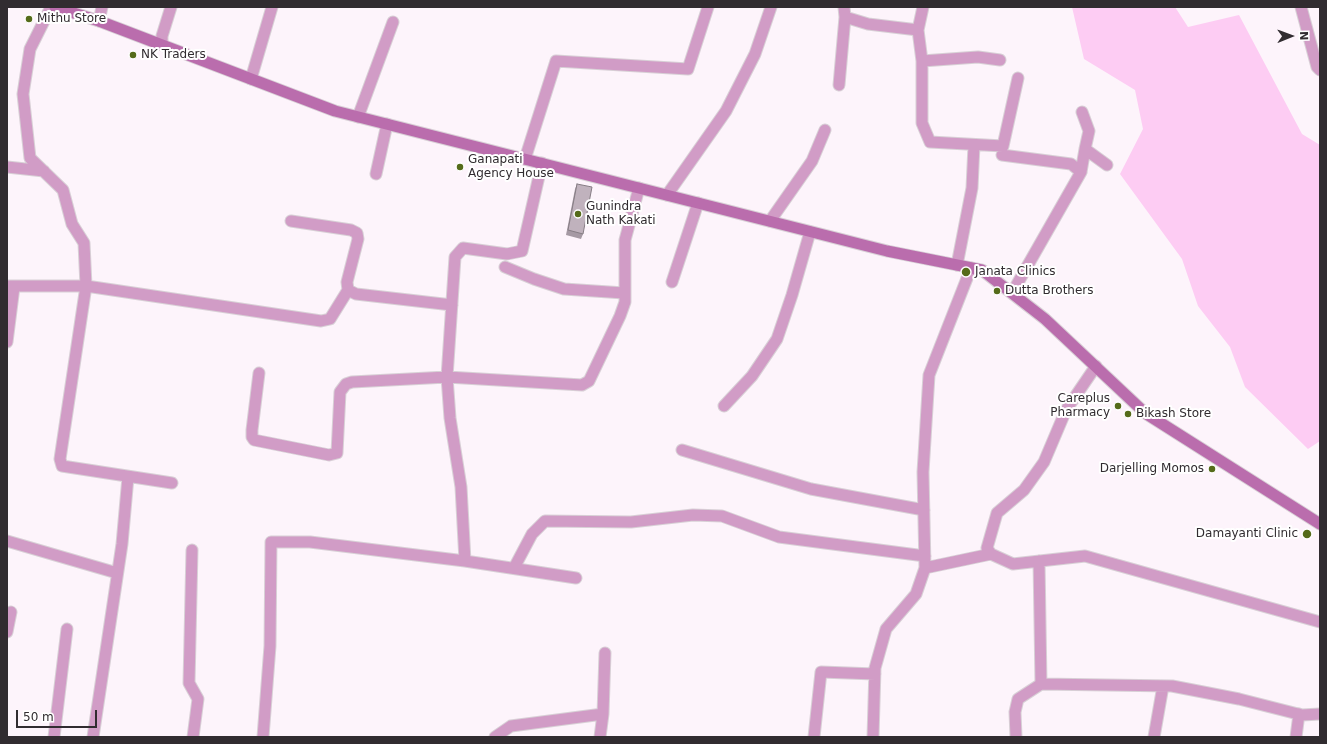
<!DOCTYPE html>
<style>
body{margin:0}
#map{position:relative;width:1327px;height:744px;overflow:hidden;background:#fdf4fb;font-family:"DejaVu Sans",sans-serif}
canvas{display:block}
.frame{position:absolute;inset:0;border:8px solid #312c30;pointer-events:none}
.north{position:absolute;left:1271px;top:16px;width:40px;height:40px;-webkit-text-stroke:3px #fff;paint-order:stroke;rotate:89deg;font-size:11px;font-weight:700;line-height:16px;text-align:center;color:#312c30}
.north::after{content:'';display:block;margin:auto;width:14px;height:18px;background:#312c30;clip-path:polygon(50% 0,100% 100%,50% 72%,0 100%)}
.scale{position:absolute;left:16px;top:710px;width:81px;height:18px;box-sizing:border-box;border:2px solid #312c30;border-top:0;padding-left:5px;font-size:12px;line-height:14px;white-space:nowrap;color:#312c30;-webkit-text-stroke:3px #fff;paint-order:stroke}
</style>
<div id="map">
<canvas width="1327" height="744"></canvas>
<div class="frame"></div>
<div class="north">N</div>
<div class="scale">50 m</div>
</div>
<script>
const c = document.querySelector('canvas').getContext('2d');
c.lineJoin = 'round';
function fill(path, color) {
  c.fillStyle = color;
  c.fill(path, 'evenodd');
}
function shape(rows) {
  const path = new Path2D();
  for (const r of rows) {
    path.moveTo(r[0], r[1]);
    for (let i = 2; i < r.length; i += 2) path.lineTo(r[i], r[i + 1]);
  }
  return path;
}
function stroke(path, color, width, dash) {
  c.strokeStyle = color;
  c.lineWidth = width;
  c.lineCap = dash ? 'butt' : 'round';
  c.setLineDash(dash || []);
  c.stroke(path);
}
function drawText(font, color, halo, rows, align = 'center') {
  c.font = font + ' "DejaVu Sans",sans-serif';
  c.lineWidth = 4;
  c.setLineDash([]);
  c.textBaseline = 'middle';
  c.strokeStyle = halo;
  c.fillStyle = color;
  for (const [text, x, y, turn = 0] of rows) {
    c.save();
    c.translate(x, y);
    c.rotate((+turn || 0) * Math.PI / 180);
    c.textAlign = isNaN(turn) ? turn : align;
    if (halo) c.strokeText(text, 0, 0);
    c.fillText(text, 0, 0);
    c.restore();
  }
}
const green = shape([
 [1072,7,1175,7,1188,27,1239,15,1302,134,1320,145,1320,441,1308,449,1245,387,1230,347,1198,306,1182,259,1120,174,1143,129,1135,90,1084,59]
]);
const minor = shape([
 [51,7,30,49,23,94,30,158,63,190,72,224,84,243,86,286,60,459,62,466,172,483],
 [844,7,845,17,868,24,918,30,922,61,922,123,930,142,1003,146,1018,78],
 [1301,7,1317,67,1320,70],
 [99,21,102,7],
 [918,30,923,7],
 [162,45,162,36,171,7],
 [922,61,978,57,1000,60],
 [251,79,272,7],
 [839,85,845,17],
 [1082,112,1089,131,1085,149],
 [358,117,393,22],
 [1002,155,1071,164,1081,172,1012,293],
 [525,159,556,61,688,69,708,7],
 [542,163,522,251,507,254,463,248,455,257,447,377,450,418,461,487,465,561,576,578],
 [7,167,44,171],
 [1081,172,1085,149,1107,165],
 [376,174,387,124],
 [667,195,726,111,755,54,771,7],
 [770,221,812,161,825,130],
 [957,265,972,188,974,145],
 [505,267,534,279,564,289,624,293],
 [672,282,698,203],
 [7,286,86,286,321,321,330,319,348,290,347,282,358,239,357,233,351,230,291,221],
 [348,290,356,294,452,305],
 [7,342,14,287],
 [1096,366,1066,410,1044,462,1024,490,997,513,987,548,991,554,1013,564,1085,556,1320,622],
 [259,373,252,430,252,437,254,440,329,455,337,453,340,392,346,384,352,382,447,377,582,385,589,381,620,316,625,302,625,240,639,188],
 [724,406,752,376,777,339,792,295,810,232],
 [682,450,811,489,924,510],
 [7,541,117,573],
 [192,550,189,683,198,699,193,737],
 [1039,561,1041,684],
 [514,568,532,534,545,521,631,522,693,515,722,516,779,537,925,556],
 [925,568,991,554],
 [7,632,11,612],
 [54,737,67,629],
 [93,737,122,544,128,477],
 [263,737,270,646,271,542,310,542,465,561],
 [495,737,511,726,603,714,605,653],
 [600,737,603,714],
 [814,737,821,672,875,674],
 [873,737,875,668,886,629,916,594,925,568,923,472,929,375,971,268],
 [1016,737,1015,712,1018,699,1041,684,1172,686,1239,699,1302,715,1320,714],
 [1154,737,1163,686],
 [1296,737,1299,714]
]);
const secondary = shape([
 [55,7,99,21,335,111,887,251,982,270,1045,319,1145,413,1320,524]
]);
const wall = shape([
 [577,184,583,234,581,239,566,235,575,189]
]);
const building = shape([
 [577,184,592,187,583,234,568,230,577,184]
]);
const markers = [
 [29,19,4,"#556b1a"],
 [133,55,4,"#556b1a"],
 [460,167,4,"#556b1a"],
 [578,214,4,"#556b1a"],
 [966,272,5,"#556b1a"],
 [997,291,4,"#556b1a"],
 [1118,406,4,"#556b1a"],
 [1128,414,4,"#556b1a"],
 [1212,469,4,"#556b1a"],
 [1307,534,5,"#556b1a"]
];
const poiNames = [
 ["Mithu Store",37,19],
 ["NK Traders",141,55],
 ["Ganapati",468,160],
 ["Agency House",468,174],
 ["Gunindra",586,207],
 ["Nath Kakati",586,221],
 ["Janata Clinics",975,272],
 ["Dutta Brothers",1005,291],
 ["Careplus",1110,399,"right"],
 ["Pharmacy",1110,413,"right"],
 ["Bikash Store",1136,414],
 ["Darjelling Momos",1204,469,"right"],
 ["Damayanti Clinic",1298,534,"right"]
];
fill(green, '#fdccf3');
stroke(minor, '#d8d0d6', 13);
stroke(secondary, '#d8d0d6', 13);
stroke(minor, '#d19cc6', 11);
stroke(secondary, '#ba6dad', 11);
fill(wall, '#a599a3');
fill(building, '#c0b2bd');
stroke(building, '#867d84', 1);
for (const [x, y, r, color] of markers) {
  const dot = new Path2D();
  dot.arc(x, y, r, 0, 2 * Math.PI);
  c.fillStyle = color;
  c.fill(dot);
  stroke(dot, '#fff', 1.5);
}
drawText('12px', '#312c30', '#fff', poiNames, 'left');
</script>
